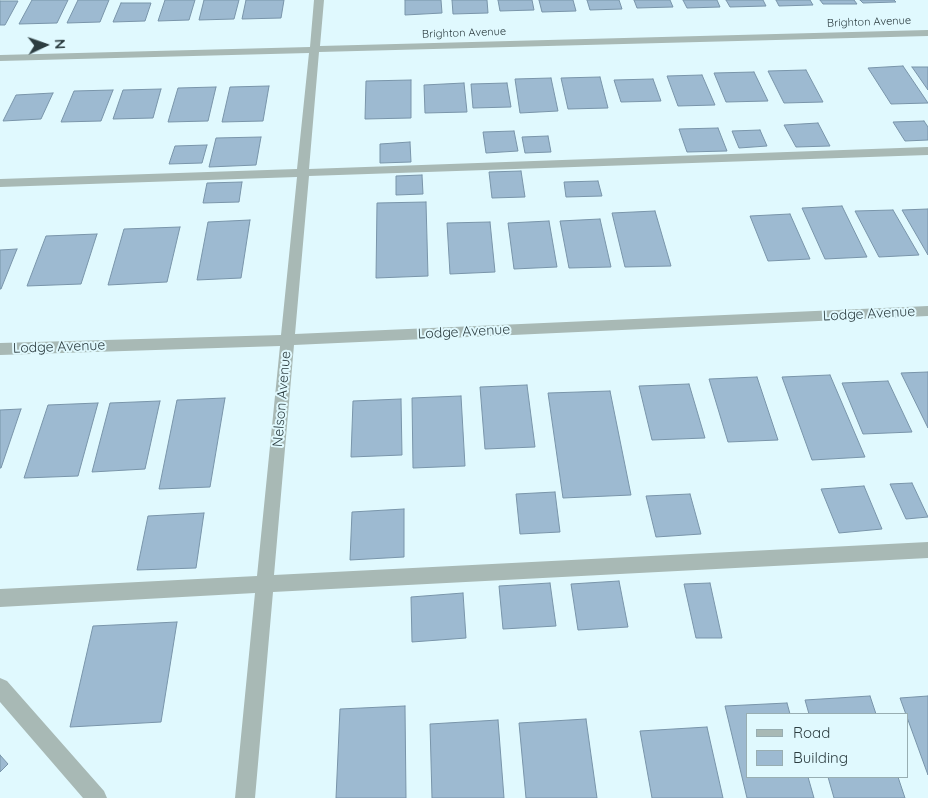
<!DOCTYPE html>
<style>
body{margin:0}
#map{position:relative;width:928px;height:798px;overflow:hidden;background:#e0f9fe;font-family:Quicksand,sans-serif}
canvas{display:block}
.legend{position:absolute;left:746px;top:713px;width:162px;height:65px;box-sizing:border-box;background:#e0f9fe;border:1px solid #98aeb2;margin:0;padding:6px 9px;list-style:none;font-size:15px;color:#2c3d40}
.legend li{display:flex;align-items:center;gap:10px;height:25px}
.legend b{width:25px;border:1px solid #98aeb2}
.north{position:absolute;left:20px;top:20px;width:50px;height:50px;-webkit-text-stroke:4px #e0f9fe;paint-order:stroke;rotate:87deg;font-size:14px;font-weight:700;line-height:20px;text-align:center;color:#2c3d40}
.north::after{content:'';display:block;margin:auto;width:18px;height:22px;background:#2c3d40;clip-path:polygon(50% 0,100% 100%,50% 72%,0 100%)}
</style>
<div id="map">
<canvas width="928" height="798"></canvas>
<ul class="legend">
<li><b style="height:6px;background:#a8b9b5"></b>Road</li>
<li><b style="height:14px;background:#9dbad1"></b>Building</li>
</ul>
<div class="north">N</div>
</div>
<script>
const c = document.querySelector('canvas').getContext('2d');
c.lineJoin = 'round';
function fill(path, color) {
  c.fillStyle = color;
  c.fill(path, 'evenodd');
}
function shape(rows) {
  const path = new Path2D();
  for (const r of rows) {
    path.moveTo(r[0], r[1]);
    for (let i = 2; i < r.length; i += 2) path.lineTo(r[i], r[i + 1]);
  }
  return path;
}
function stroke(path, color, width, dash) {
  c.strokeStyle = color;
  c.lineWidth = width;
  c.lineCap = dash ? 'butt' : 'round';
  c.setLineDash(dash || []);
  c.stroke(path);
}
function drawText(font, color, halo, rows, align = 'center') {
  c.font = font + ' Quicksand,sans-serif';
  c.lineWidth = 4;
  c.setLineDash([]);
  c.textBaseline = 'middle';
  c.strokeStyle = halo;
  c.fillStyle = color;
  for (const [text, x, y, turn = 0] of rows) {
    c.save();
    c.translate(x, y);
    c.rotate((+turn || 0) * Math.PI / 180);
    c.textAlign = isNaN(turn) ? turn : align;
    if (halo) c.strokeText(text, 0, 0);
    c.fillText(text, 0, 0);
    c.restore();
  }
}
const building = shape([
 [32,0,68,0,57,23,19,24,32,0],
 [78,0,109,0,100,22,67,23,78,0],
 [165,0,195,0,189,20,158,21,165,0],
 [204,0,239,0,234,19,199,20,204,0],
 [246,0,284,0,281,18,242,19,246,0],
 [405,0,441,0,442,13,405,15,405,0],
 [452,0,487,0,488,13,453,14,452,0],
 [498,0,532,0,534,10,500,11,498,0],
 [539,0,573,0,576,11,542,12,539,0],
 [587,0,619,0,622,9,590,10,587,0],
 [634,0,670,0,673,7,637,8,634,0],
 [683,0,717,0,720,7,687,8,683,0],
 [726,0,763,0,766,6,730,7,726,0],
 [776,0,810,0,813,5,779,6,776,0],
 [820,0,854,0,857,4,823,4,820,0],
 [860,0,894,0,896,2,863,3,860,0],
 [0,1,18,1,5,25,0,25,0,1],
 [121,3,151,3,145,21,113,22,121,3],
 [903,66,928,103,891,104,868,68,903,66],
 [912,67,928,67,928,90,912,67],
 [806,70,823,102,784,103,768,71,806,70],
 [754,72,768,101,726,102,714,73,754,72],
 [702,75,715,105,678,106,667,76,702,75],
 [600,77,608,108,568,109,561,78,600,77],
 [551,78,558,111,520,113,515,79,551,78],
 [653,79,661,101,621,102,614,80,653,79],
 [411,80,411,118,365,119,366,81,411,80],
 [464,83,467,112,425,113,424,85,464,83],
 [507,83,511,107,473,108,471,84,507,83],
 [269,86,263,121,222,122,230,87,269,86],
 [216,87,208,121,168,122,178,88,216,87],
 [161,89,153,118,113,119,123,90,161,89],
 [113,90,101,121,61,122,74,91,113,90],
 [53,93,41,119,3,121,16,95,53,93],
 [924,121,928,127,928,140,905,141,893,122,924,121],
 [818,123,830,146,796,147,784,125,818,123],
 [718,128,727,151,687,152,679,129,718,128],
 [760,130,767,146,739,148,732,131,760,130],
 [514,131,518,151,486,153,483,132,514,131],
 [548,136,551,152,525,153,522,137,548,136],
 [261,137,256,165,209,167,216,138,261,137],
 [410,142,411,162,380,163,380,144,410,142],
 [207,145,202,163,169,164,175,146,207,145],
 [521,171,525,197,492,198,489,172,521,171],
 [422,175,423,194,396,195,396,176,422,175],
 [598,181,602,196,566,197,564,182,598,181],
 [242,182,239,202,203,203,207,183,242,182],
 [426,202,428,276,376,278,377,203,426,202],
 [842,206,867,257,825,259,802,208,842,206],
 [928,209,928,255,902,210,928,209],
 [893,210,919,255,879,257,855,211,893,210],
 [655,211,671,266,625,267,612,213,655,211],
 [790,214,810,259,768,261,750,216,790,214],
 [600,219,611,267,569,268,560,221,600,219],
 [250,220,241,278,197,280,208,222,250,220],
 [549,221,557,267,514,269,508,223,549,221],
 [490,222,495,272,450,274,447,223,490,222],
 [180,227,167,282,108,285,124,229,180,227],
 [97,234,81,284,27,286,46,236,97,234],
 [17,249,1,289,0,289,0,250,17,249],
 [928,372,928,428,901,373,928,372],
 [830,375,865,457,812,460,782,377,830,375],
 [757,377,778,440,728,442,709,379,757,377],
 [888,381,912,432,863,434,842,383,888,381],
 [689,384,705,438,652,440,639,386,689,384],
 [527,385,535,447,485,449,480,387,527,385],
 [610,391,631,495,563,498,548,393,610,391],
 [461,396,465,466,413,468,412,398,461,396],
 [225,398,210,487,159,489,177,400,225,398],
 [401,399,402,455,351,457,353,401,401,399],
 [160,401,145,469,92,472,110,403,160,401],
 [98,403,78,476,24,478,48,405,98,403],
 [21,409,1,468,0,468,0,410,21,409],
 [912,483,928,517,906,519,890,484,912,483],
 [864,486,882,529,839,533,821,489,864,486],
 [555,492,560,532,520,534,516,494,555,492],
 [690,494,701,534,656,537,646,496,690,494],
 [404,509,404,557,350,560,352,512,404,509],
 [204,513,196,568,137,570,148,516,204,513],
 [619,581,628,627,578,630,571,584,619,581],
 [550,583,556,626,503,629,499,586,550,583],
 [710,583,722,638,696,638,684,584,710,583],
 [463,593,466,638,412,642,411,597,463,593],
 [177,622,161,722,70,727,93,626,177,622],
 [870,696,876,714,809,714,805,700,870,696],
 [928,696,928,775,900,698,928,696],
 [787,703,790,714,747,714,747,777,808,777,814,798,747,798,725,706,787,703],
 [405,706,406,798,336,798,340,709,405,706],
 [586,719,597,798,526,798,519,723,586,719],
 [498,720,504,798,432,798,430,724,498,720],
 [707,727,723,798,652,798,640,731,707,727],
 [0,755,8,764,0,772,0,755],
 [828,777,898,777,905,798,834,798,828,777]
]);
const minor = shape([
 [314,0,324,0,320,46,928,30,928,36,319,52,309,169,928,147,928,155,309,176,295,334,928,306,928,316,294,345,274,575,928,542,928,558,273,592,255,798,235,798,255,593,0,607,0,589,257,576,280,346,0,355,0,343,281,335,297,177,0,187,0,179,297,169,309,53,0,61,0,55,310,47,314,0],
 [0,678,7,681,104,791,107,798,83,798,0,702,0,678]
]);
const farStreetnames = [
 ["Brighton Avenue",869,22,-2],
 ["Brighton Avenue",464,33,-2]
];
const streetNames = [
 ["Lodge Avenue",869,314,-3],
 ["Lodge Avenue",464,332,-3],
 ["Lodge Avenue",59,347,-2],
 ["Nelson Avenue",282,399,-85]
];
fill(building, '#9dbad1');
stroke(building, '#7995aa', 1);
fill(minor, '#a8b9b5');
drawText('11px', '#2c3d40', '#e0f9fe', farStreetnames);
drawText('14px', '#2c3d40', '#e0f9fe', streetNames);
</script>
